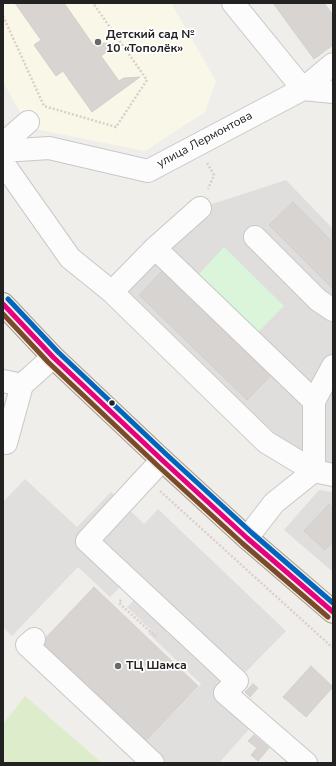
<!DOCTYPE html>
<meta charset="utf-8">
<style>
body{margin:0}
#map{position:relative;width:336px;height:766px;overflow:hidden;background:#f0eeeb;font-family:"Nunito Sans",sans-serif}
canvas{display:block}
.frame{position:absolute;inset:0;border:4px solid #222;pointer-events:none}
</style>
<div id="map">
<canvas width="336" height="766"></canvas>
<div class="frame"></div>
</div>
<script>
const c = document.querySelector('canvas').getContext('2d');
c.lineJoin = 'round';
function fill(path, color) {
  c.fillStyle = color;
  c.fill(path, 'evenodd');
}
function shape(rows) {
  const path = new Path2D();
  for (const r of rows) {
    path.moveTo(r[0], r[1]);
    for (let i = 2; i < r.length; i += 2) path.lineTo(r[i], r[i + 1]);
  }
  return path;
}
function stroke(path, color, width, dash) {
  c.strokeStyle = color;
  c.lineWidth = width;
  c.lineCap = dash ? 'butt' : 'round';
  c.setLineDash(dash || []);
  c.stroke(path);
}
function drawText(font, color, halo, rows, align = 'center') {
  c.font = font + ' "Nunito Sans",sans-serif';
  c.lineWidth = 3.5;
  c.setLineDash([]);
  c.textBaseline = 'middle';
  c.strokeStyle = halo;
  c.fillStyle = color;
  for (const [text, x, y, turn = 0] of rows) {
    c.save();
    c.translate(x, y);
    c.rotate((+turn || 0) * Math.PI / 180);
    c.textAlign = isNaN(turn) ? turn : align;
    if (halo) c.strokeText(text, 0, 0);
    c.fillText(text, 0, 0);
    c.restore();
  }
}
const residential = shape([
 [286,180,333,229,333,475,314,471,112,292,200,208],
 [319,490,333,492,333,572,284,530]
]);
const education = shape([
 [3,3,171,3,216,81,205,112,145,151,35,129,21,114,3,82]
]);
const grass = shape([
 [25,696,102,763,3,763,3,724]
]);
const park = shape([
 [224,247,284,306,258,332,199,274]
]);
const parking = shape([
 [25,479,77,527,111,492,144,524,158,509,286,631,237,681,250,728,219,763,137,763,131,757,201,684,148,633,151,630,127,607,136,598,122,585,110,597,78,567,12,636,3,627,3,502]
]);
const building = shape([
 [15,3,64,3,94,46,99,43,117,44,101,56,119,81,124,78,140,77,92,112,63,71,56,76,34,45,41,40,15,3],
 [273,3,324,3,333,15,333,45,314,59,273,3],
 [293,202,333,243,333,289,269,225,293,202],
 [165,268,273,373,247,400,139,295,165,268],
 [329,504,333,508,333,542,325,550,304,531,329,504],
 [94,587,198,686,142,745,38,646,94,587],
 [311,666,333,687,306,717,283,697,311,666],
 [253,684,258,688,250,697,245,692,253,684],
 [254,735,269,748,258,761,251,755,257,748,248,741,254,735]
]);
const path = shape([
 [3,16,44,106,116,127,147,80,93,3],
 [207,163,214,175,208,189],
 [160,491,333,648],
 [121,600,119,603,155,636,158,633]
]);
const minor = shape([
 [233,3,303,89,333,64],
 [3,144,28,122],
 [3,151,49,148,148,171,303,89,333,92],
 [3,163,70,258,112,292],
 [200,208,155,248,112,292,266,442,314,471,333,475],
 [255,237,318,300,333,310],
 [155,248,314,401,314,471],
 [3,381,22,385],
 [314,401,333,366],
 [3,442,6,443,22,385,53,357],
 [162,460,87,541,237,681,225,693,306,763],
 [247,538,274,503,314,471],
 [34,639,27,645,153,763]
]);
const major = shape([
 [3,304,53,357,162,460,247,538,333,612]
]);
const bus1 = shape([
 [3,304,53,357,162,460,247,538,333,612]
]);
const bus2 = shape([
 [3,314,48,362,157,465,242,543,328,617]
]);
const bus3 = shape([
 [8,299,58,352,167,455,252,533,333,603]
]);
const markers = [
 [98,42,4,"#6a6968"],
 [112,403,3.5,"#222"],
 [118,666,4,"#6a6968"]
];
const poiNames = [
 ["Детский сад №",106,35],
 ["10 «Тополёк»",106,49],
 ["ТЦ Шамса",126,666]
];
const streetNames = [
 ["улица Лермонтова",205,140,-28]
];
fill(residential, '#dfdedc');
fill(education, '#f8f7e8');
fill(grass, '#ddeccb');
fill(park, '#daf5da');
fill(parking, '#e0dfde');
fill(building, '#d7d4d2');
stroke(building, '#d3d0cc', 1);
stroke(minor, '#c9c8c7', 24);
stroke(major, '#a79c86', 24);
stroke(path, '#dccecd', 2.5, [2, 2]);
stroke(minor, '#fdfcfc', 22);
stroke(major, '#f3ede7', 22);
stroke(bus1, '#e5007d', 5);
stroke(bus2, '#7a4b2a', 5);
stroke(bus3, '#0065bd', 5);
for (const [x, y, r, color] of markers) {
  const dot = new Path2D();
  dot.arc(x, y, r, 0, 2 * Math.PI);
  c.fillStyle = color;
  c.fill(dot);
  stroke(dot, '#fff', 1.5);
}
drawText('bold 12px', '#222', '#fff', poiNames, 'left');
drawText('12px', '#222', '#fff', streetNames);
</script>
